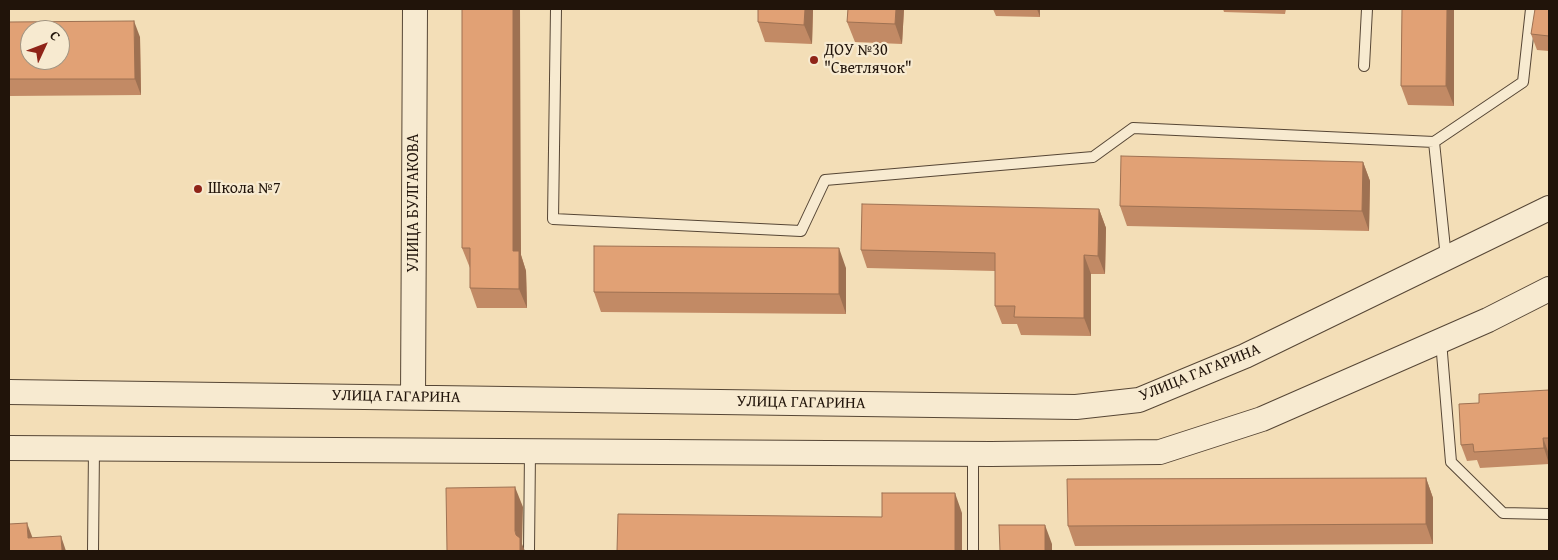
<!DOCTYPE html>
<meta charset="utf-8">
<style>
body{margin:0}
#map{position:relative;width:1558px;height:560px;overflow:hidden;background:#f3deb7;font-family:"Gentium Book Plus",serif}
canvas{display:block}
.frame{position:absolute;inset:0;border:10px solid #21140a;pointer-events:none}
.north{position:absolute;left:20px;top:20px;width:50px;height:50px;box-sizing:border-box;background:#f7ead0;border:1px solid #a19481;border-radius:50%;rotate:47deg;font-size:14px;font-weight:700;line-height:20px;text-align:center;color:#21140a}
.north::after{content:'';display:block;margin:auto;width:18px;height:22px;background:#8f2418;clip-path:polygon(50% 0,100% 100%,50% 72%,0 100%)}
</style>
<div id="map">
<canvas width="1558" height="560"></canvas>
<div class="frame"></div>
<div class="north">С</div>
</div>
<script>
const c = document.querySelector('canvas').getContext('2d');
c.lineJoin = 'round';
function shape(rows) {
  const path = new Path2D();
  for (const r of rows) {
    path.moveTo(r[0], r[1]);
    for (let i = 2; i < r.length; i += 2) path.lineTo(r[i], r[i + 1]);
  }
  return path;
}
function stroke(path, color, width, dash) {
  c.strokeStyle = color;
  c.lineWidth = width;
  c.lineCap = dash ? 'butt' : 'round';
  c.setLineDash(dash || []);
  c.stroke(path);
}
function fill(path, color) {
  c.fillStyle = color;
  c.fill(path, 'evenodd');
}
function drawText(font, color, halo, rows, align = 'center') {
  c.font = font + ' "Gentium Book Plus",serif';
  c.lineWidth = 4.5;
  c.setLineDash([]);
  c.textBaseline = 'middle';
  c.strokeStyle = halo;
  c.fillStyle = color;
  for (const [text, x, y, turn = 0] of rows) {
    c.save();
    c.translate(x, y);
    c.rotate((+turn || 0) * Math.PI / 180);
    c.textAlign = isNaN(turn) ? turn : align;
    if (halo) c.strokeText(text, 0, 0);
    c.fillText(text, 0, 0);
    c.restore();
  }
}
const service = shape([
 [556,9,553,219,801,231,825,180,1093,157,1133,128,1434,142,1446,258],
 [1364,66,1367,9],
 [1434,142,1523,82,1531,9],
 [1441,341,1451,462,1503,513,1549,514],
 [93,551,94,448],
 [529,551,530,451],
 [973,551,973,453]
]);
const tertiary = shape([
 [9,392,1076,407,1139,400,1245,356,1549,208],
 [413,397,415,9],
 [9,448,991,454,1160,452,1262,419,1488,320,1549,289]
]);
const wall = shape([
 [462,9,521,255,526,271,527,308,477,308,470,288,470,268,462,248],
 [758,9,813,9,812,44,765,42,758,22],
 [848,9,904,9,902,44,855,42,847,22],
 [993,9,1040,9,1040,17,996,16],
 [1223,9,1286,9,1285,14,1224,12],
 [1402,9,1485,9,1454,9,1454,106,1408,105,1401,86],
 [1549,9,1549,51,1537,50,1531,34],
 [9,22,140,37,141,95,9,96],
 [1363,162,1370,181,1369,231,1127,226,1120,206],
 [1099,209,1106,228,1105,274,1091,274,1091,336,1021,335,1017,324,1002,324,995,306,995,271,867,268,861,250],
 [846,268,846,314,601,312,594,292],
 [1549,390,1549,464,1480,468,1477,460,1467,461,1461,445,1479,403],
 [1426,478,1433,498,1433,544,1075,546,1068,526]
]);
const shadedWall = shape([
 [513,9,520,9,521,255,526,271,527,308,519,289,513,251],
 [805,9,813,9,812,44,804,25],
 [896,9,904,9,902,44,895,24],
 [1037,9,1040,9,1040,17],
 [1447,9,1454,9,1454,106,1446,86],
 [134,21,140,37,141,95,135,79],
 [1363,162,1370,181,1369,231,1362,211],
 [1099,209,1106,228,1105,274,1098,256],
 [839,248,846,268,846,314,839,294],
 [1084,255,1091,274,1091,336,1084,318],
 [1543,438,1549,454,1549,464,1544,448],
 [1426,478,1433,498,1433,544,1426,524],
 [515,487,523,507,522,544,525,551,520,551,515,531],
 [955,493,962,513,962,551,955,551],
 [27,523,33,539,28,538],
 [1045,525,1052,544,1052,551,1045,551],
 [61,536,66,551,62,551]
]);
const building = shape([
 [462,9,513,9,513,251,519,251,519,289,470,288,470,248,462,248,462,9],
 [758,9,805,9,804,25,758,22,758,9],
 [848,9,896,9,895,24,847,22,848,9],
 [1402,9,1447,9,1446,86,1401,86,1402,9],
 [1535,9,1549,9,1549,36,1531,34,1535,9],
 [134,21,135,79,9,79,9,22,134,21],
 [30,30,60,30,60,60,30,60,30,30],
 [1121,156,1363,162,1362,211,1120,206,1121,156],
 [862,204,1099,209,1098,256,1084,255,1084,318,1014,317,1015,306,995,306,995,253,861,250,862,204],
 [594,246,839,248,839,294,594,292,594,246],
 [1549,390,1549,438,1543,438,1544,448,1474,452,1473,444,1461,445,1459,404,1479,403,1479,394,1549,390],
 [1426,478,1426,524,1068,526,1067,479,1426,478],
 [515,487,515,531,516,535,520,538,520,551,447,551,446,488,515,487],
 [882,493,955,493,955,551,617,551,618,514,882,517,882,493],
 [27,523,28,538,61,536,62,551,9,551,9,524,27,523],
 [999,525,1045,525,1045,551,1000,551,999,525]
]);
const markers = [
 [814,60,5,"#8f2418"],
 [198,189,5,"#8f2418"]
];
const poiNames = [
 ["ДОУ №30",824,51],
 ["\"Светлячок\"",824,69],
 ["Школа №7",208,189]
];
const streetNames = [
 ["УЛИЦА БУЛГАКОВА",414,203,-90],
 ["УЛИЦА ГАГАРИНА",1200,373,-22],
 ["УЛИЦА ГАГАРИНА",396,397,1],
 ["УЛИЦА ГАГАРИНА",801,403,1]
];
stroke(service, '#564635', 12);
stroke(tertiary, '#564635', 26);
stroke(service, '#f7ead0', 10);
stroke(tertiary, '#f7ead0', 24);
fill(wall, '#c28a65');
fill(shadedWall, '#9e7152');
fill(building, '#e1a175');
stroke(building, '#9e7152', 1);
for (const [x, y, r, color] of markers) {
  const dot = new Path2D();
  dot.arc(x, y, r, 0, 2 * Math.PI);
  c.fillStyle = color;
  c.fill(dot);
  stroke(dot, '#f7ead0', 2);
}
drawText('16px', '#21140a', '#f7ead0', poiNames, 'left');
drawText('16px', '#21140a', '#f7ead0', streetNames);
</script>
